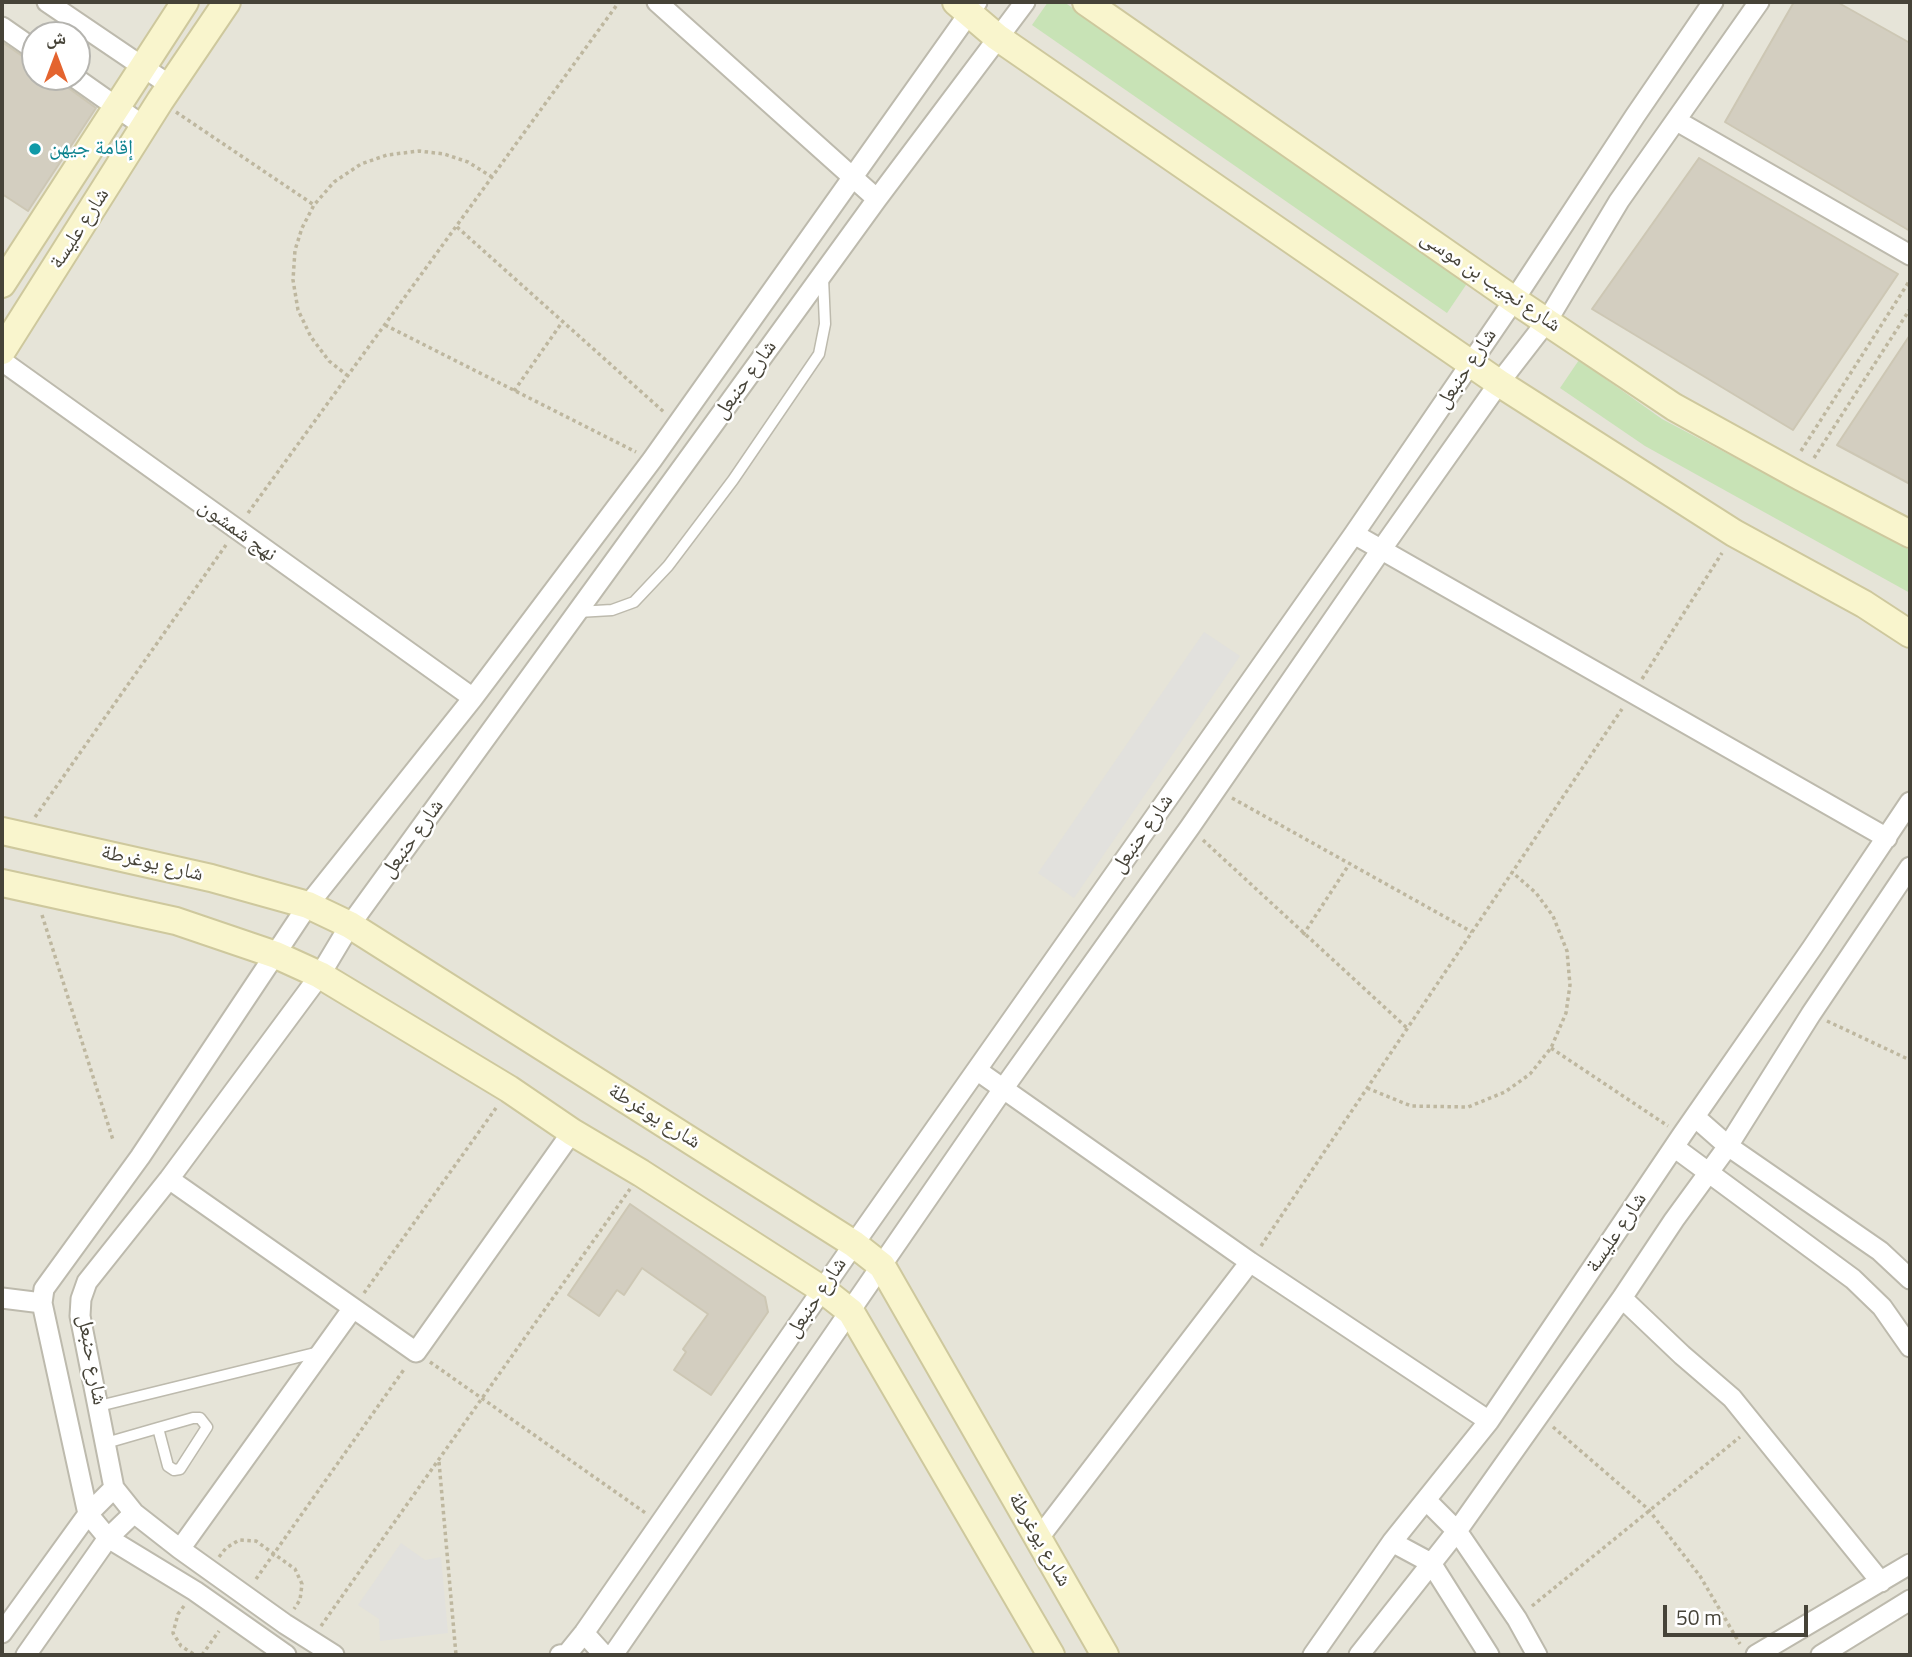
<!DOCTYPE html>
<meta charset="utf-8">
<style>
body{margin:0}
#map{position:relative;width:1912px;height:1657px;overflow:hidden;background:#f3f1e9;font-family:"Titillium Web","Noto Naskh Arabic",sans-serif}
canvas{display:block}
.frame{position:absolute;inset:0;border:4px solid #464338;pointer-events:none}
.north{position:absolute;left:21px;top:21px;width:70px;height:70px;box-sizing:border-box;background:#fff;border:2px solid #b5b4af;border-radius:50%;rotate:0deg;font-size:19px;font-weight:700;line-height:28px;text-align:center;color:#464338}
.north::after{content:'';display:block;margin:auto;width:24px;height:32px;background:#e4642f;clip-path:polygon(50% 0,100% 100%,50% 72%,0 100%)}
.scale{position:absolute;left:1663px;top:1605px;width:145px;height:32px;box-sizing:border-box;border:4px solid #464338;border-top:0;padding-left:9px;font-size:21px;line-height:24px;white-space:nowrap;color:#464338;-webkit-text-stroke:5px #fff;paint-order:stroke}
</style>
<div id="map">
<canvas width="1912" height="1657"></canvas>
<div class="frame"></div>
<div class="north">ش</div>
<div class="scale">50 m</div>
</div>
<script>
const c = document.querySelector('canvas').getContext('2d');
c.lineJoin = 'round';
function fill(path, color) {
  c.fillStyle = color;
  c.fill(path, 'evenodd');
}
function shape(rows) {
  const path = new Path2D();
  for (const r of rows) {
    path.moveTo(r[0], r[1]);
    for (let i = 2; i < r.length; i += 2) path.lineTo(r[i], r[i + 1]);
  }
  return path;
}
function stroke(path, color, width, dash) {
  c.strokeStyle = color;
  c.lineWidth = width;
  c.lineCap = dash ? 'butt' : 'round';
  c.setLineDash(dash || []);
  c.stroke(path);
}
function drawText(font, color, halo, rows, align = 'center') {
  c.font = font + ' "Titillium Web","Noto Naskh Arabic",sans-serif';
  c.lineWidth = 5;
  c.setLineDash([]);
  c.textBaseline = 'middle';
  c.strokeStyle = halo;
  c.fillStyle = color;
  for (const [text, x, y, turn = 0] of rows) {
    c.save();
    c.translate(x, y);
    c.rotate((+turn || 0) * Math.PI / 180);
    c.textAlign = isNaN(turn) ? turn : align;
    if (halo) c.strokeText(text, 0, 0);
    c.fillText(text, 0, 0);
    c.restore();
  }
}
const residential = shape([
 [2,2,1910,2,1910,1655,2,1655],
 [35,35,77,35,77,77,35,77]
]);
const green = shape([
 [1048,2,1064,2,1468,282,1447,313,1032,25],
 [1579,360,1662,419,1910,550,1910,593,1645,446,1560,388]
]);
const parking = shape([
 [1204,632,1240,656,1074,898,1038,873],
 [401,1543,425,1560,441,1557,448,1633,380,1641,379,1619,358,1605]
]);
const building = shape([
 [1794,2,1837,2,1910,43,1910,231,1725,122,1794,2],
 [2,42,28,60,35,62,35,77,58,77,67,87,96,108,28,211,2,194,2,42],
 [1699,158,1898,274,1793,430,1592,309,1699,158],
 [1910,335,1910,484,1837,445,1910,335],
 [630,1204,765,1297,768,1312,711,1395,674,1370,686,1352,683,1349,708,1314,642,1268,624,1295,617,1290,599,1316,568,1295,630,1204]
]);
const path = shape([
 [176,112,314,205],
 [457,227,665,413],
 [385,325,636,452],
 [348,376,329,361,311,337,298,310,293,280,295,250,302,228,314,205,334,182,361,164,387,155,419,151,444,154,468,162,492,177],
 [514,391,563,321],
 [1801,451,1910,280],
 [1814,458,1910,309],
 [248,513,619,2],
 [1642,679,1722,553],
 [1232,798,1472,932],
 [35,817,226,545],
 [1203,840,1407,1028],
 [42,915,113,1140],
 [1303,935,1350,863],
 [1827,1021,1910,1060],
 [1551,1048,1668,1126],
 [1367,1088,1411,1106,1468,1107,1505,1092,1530,1074,1551,1048,1566,1013,1570,985,1567,951,1553,916,1536,893,1512,872],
 [1261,1246,1622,709],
 [364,1293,496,1108],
 [430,1362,647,1514],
 [1553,1427,1648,1509,1700,1576,1740,1644],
 [439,1462,456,1655],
 [219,1557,226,1548,239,1540,256,1541,295,1569,302,1584,300,1600,294,1609],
 [256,1579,405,1368],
 [184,1606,178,1614,173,1633,181,1646,195,1655],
 [1532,1606,1740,1437],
 [321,1626,630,1189],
 [202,1655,219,1631]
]);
const lane = shape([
 [578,612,612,610,634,602,668,566,733,480,819,354,825,324,823,278],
 [99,1406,319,1352],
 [106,1443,158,1428,193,1418,200,1418,207,1427,180,1469,174,1470,168,1466,158,1428]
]);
const street = shape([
 [47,2,171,86],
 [657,2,877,199],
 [2,27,35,50],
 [74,77,145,127],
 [1677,121,1910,255],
 [2,361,473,698],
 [1354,534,1887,838],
 [978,1071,1250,1262,1489,1421],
 [1695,1117,1728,1146,1880,1251,1910,1279],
 [1674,1147,1853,1279,1882,1307,1910,1347],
 [169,1179,416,1352,572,1132],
 [2,1298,42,1303],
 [1622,1298,1682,1355,1732,1398,1881,1582],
 [1427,1501,1457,1531,1517,1619,1537,1655],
 [1038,1539,1250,1262],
 [1392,1542,1431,1563,1489,1655],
 [180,1549,353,1308],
 [2,1633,88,1514,114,1488],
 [584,1633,604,1655],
 [26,1655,108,1538,134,1513],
 [286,1655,195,1591,108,1538,88,1514,42,1303,44,1289,140,1157,308,905,473,698,652,460,977,2],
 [334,1655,285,1624,180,1549,134,1513,114,1488,80,1316,81,1299,87,1282,169,1179,320,975,350,925,877,199,1025,2],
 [560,1655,567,1654,584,1633,854,1244,1354,534,1514,300,1635,116,1713,2],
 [613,1655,1003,1089,1190,827,1381,550,1499,383,1547,321,1619,201,1759,2],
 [1313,1655,1392,1542,1489,1421,1682,1135,1812,948,1910,802],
 [1359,1655,1457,1531,1622,1298,1674,1220,1728,1146,1811,1014,1910,867],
 [1756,1655,1910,1564],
 [1821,1655,1910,1600]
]);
const secondary = shape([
 [956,2,997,37,1499,383,1734,533,1864,604,1910,634],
 [1086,2,1514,300,1674,407,1801,477,1910,534],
 [2,284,185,2],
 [2,351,160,101,227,2],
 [2,831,211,878,308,905,350,925,854,1244,882,1266,1105,1655],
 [2,883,176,921,276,955,320,975,509,1089,572,1132,641,1173,823,1290,851,1312,1051,1655]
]);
const markers = [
 [35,149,7,"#0f9aa8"]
];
const cultureNames = [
 ["إقامة جيهن",49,149]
];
const streetNames = [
 ["شارع عليسة",80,229,-57],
 ["شارع نجيب بن موسى",1490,282,34],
 ["شارع حنبعل",1467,369,-56],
 ["شارع حنبعل",746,380,-54],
 ["نهج شمشون",237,531,36],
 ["شارع حنبعل",1143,834,-55],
 ["شارع حنبعل",413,839,-54],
 ["شارع يوغرطة",152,864,13],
 ["شارع يوغرطة",654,1117,32],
 ["شارع عليسة",1617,1233,-56],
 ["شارع حنبعل",817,1298,-56],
 ["شارع حنبعل",91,1360,80],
 ["شارع يوغرطة",1039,1540,60]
];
fill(residential, '#e6e4d8');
fill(green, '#c8e3b6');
fill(parking, '#e2e1dd');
fill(building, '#d3cec0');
stroke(building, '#cdc7b4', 2);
stroke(lane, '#bdbaad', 13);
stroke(street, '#bdbaad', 23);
stroke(secondary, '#cec89d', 30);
stroke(path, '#beb79f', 3.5, [3.5, 3.5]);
stroke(lane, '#fff', 10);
stroke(street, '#fff', 19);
stroke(secondary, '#f9f5cd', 26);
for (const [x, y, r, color] of markers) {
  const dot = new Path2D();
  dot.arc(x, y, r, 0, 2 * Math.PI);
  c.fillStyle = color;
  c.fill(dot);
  stroke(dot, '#fff', 2.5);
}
drawText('21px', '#0d838f', '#fff', cultureNames, 'left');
drawText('21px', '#464338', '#fff', streetNames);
</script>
